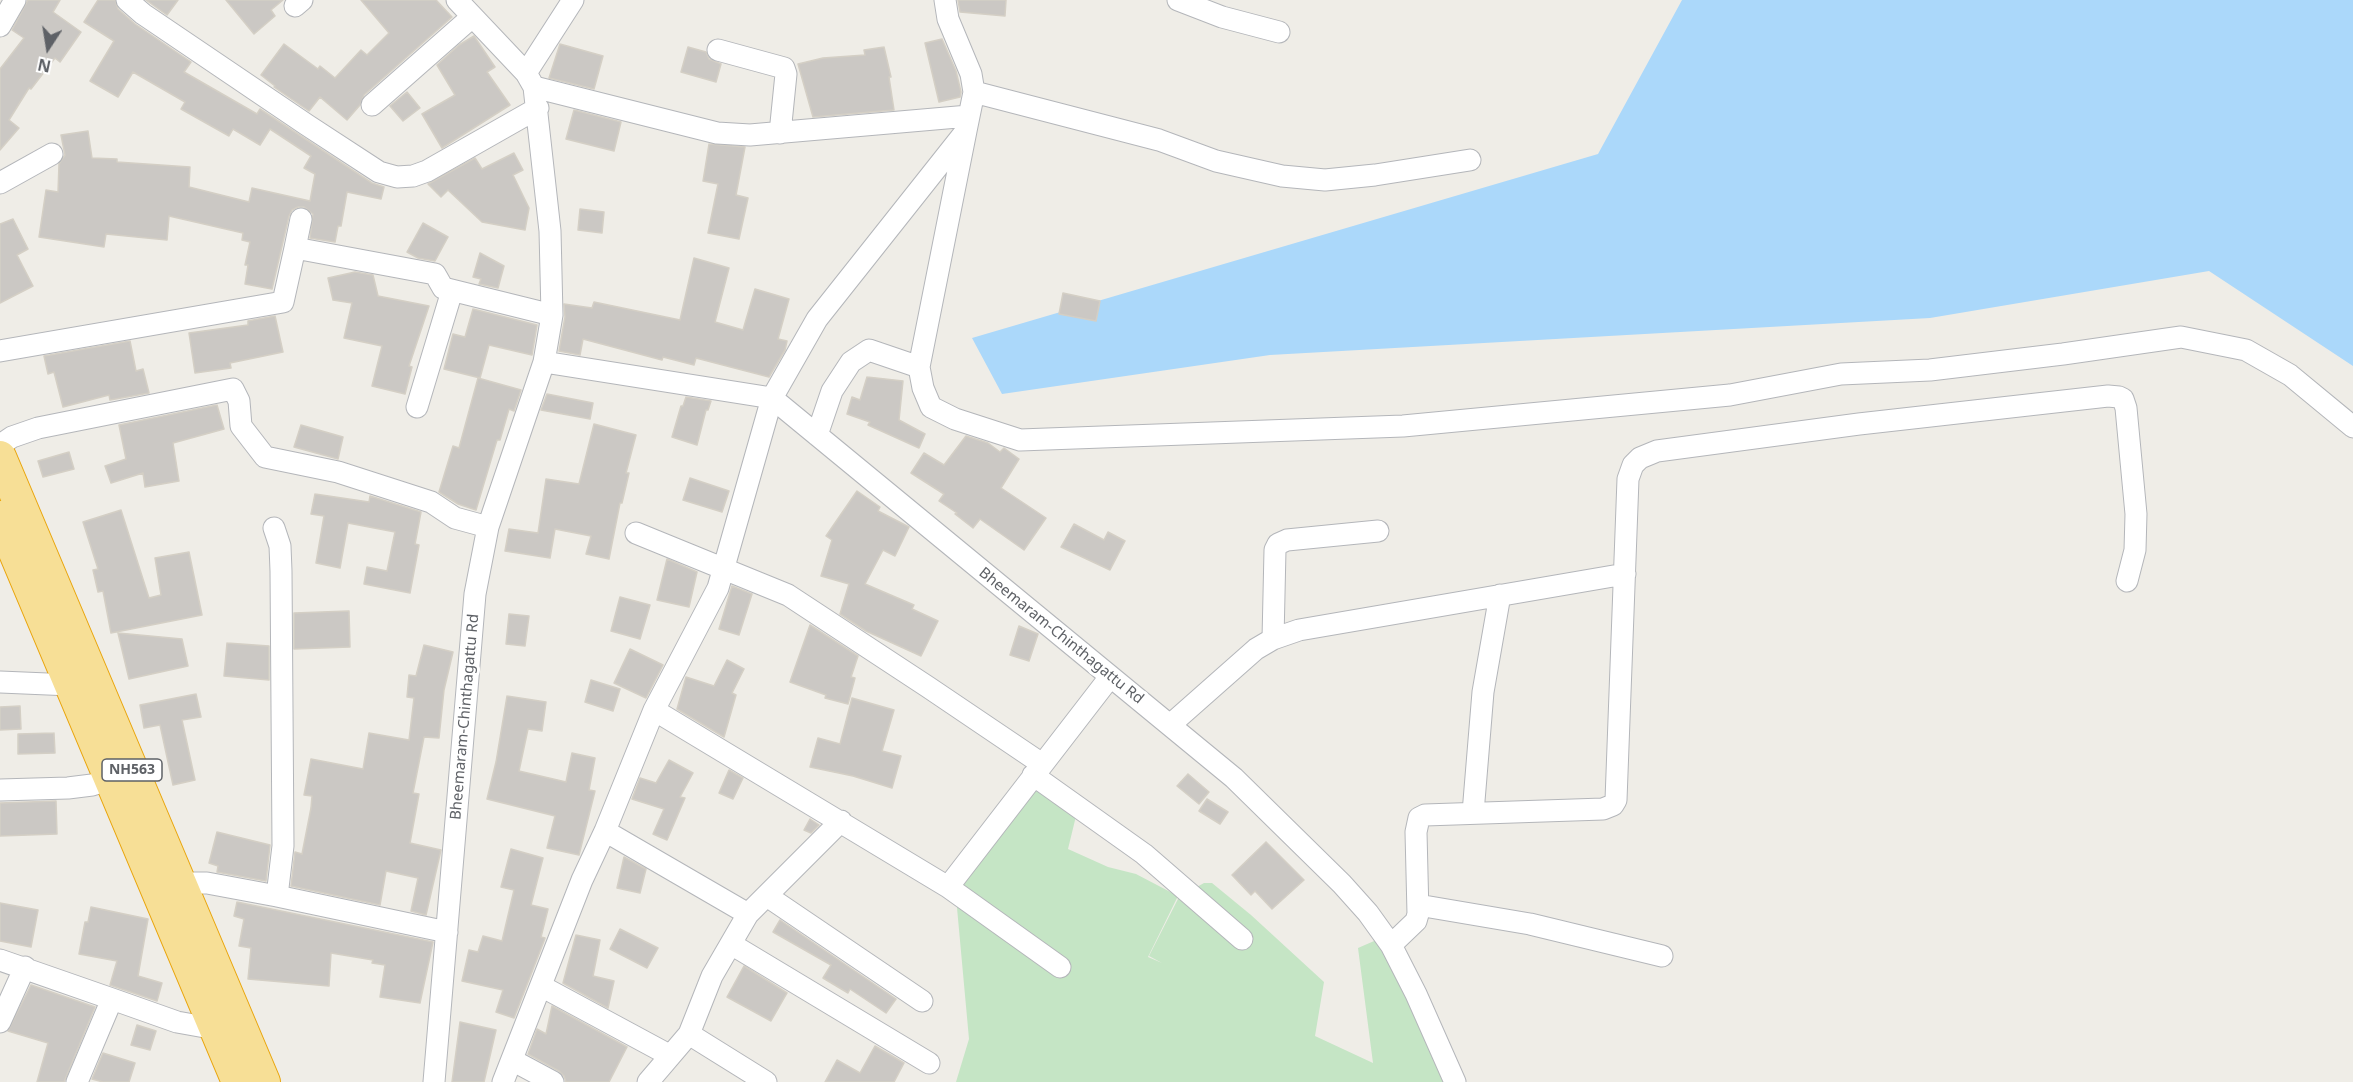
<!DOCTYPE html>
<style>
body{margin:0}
#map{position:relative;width:2353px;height:1082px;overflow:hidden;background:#efede7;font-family:"Noto Sans",sans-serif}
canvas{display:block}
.north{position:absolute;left:18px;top:18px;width:60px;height:60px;-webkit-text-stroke:4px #fff;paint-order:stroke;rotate:192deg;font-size:16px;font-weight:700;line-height:24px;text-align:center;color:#5e6166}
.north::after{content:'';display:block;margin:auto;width:21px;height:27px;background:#5e6166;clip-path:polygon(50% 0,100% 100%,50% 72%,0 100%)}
</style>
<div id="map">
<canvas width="2353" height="1082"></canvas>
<div class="north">N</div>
</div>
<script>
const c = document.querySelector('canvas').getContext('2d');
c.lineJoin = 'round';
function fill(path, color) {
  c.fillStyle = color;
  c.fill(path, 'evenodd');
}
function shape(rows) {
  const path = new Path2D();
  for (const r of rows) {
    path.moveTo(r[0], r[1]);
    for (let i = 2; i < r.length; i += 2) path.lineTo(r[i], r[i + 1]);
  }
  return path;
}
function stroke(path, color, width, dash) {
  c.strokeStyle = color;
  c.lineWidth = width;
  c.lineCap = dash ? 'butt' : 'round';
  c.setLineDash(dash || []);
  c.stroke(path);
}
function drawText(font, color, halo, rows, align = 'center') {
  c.font = font + ' "Noto Sans",sans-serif';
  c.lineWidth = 6;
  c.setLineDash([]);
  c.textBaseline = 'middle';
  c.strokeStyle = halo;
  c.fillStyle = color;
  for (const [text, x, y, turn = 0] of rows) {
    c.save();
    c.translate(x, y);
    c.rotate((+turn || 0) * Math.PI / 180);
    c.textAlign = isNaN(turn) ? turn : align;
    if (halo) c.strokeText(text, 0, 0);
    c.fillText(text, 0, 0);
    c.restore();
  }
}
const green = shape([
 [1039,779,1077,812,1068,849,1108,867,1136,874,1178,896,1148,957,1162,963,1149,956,1179,897,1204,883,1212,883,1251,915,1324,982,1315,1036,1373,1063,1358,948,1381,938,1451,1082,956,1082,969,1039,955,886]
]);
const water = shape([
 [1682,0,2353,0,2353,366,2209,271,1930,318,1270,355,1002,394,972,338,1598,154]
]);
const building = shape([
 [28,0,60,0,53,12,81,32,60,62,55,58,31,89,29,88,9,120,19,128,0,150,0,69,24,38,12,30,28,0],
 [98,0,115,0,118,9,135,24,191,62,184,72,257,114,260,109,372,183,384,187,381,199,347,192,341,226,338,226,335,242,310,238,313,214,304,207,298,207,292,210,289,216,272,289,245,284,248,265,245,265,250,242,242,240,243,233,169,216,167,240,106,234,104,247,39,237,46,190,58,192,59,164,65,155,61,135,88,131,92,158,117,159,117,162,190,167,189,187,249,202,252,188,310,201,315,174,304,168,311,156,270,129,260,145,233,129,229,136,181,109,185,102,133,72,118,97,90,81,114,41,84,22,98,0],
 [146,0,178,0,167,15,146,0],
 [226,0,283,0,271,10,275,16,254,34,226,0],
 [361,0,436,0,452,17,364,95,360,105,347,120,320,97,309,111,274,87,275,86,261,75,284,44,318,69,320,66,335,78,361,50,367,55,389,33,361,0],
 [958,0,1006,0,1005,16,960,12,958,0],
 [474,36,495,67,487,72,510,105,442,148,422,114,455,95,437,65,459,45,474,36],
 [942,39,956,71,961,92,960,97,939,102,925,43,942,39],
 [560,44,603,56,594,89,549,78,560,44],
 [688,47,706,52,709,59,721,64,716,82,681,72,688,47],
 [884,47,891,77,889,77,894,110,813,117,798,64,823,58,865,55,864,50,884,47],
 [407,92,420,108,403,121,390,106,407,92],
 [574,110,621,122,614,151,566,139,574,110],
 [709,144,745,147,736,195,748,198,739,239,708,233,718,184,703,181,709,144],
 [514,153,523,170,513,175,529,208,525,230,482,222,448,190,441,197,428,184,475,158,482,169,514,153],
 [580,209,604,212,602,233,578,230,580,209],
 [13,219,28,249,17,255,33,286,0,303,0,224,13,219],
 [423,223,448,237,435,261,418,258,407,252,423,223],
 [480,253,504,266,498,288,479,284,481,279,473,277,480,253],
 [694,258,729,268,715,322,743,330,755,289,789,299,778,339,787,341,785,350,769,377,696,358,694,365,663,357,662,360,583,339,580,355,559,351,565,317,564,304,592,308,594,302,680,320,694,258],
 [355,272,373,275,378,296,429,306,409,366,412,367,405,394,372,386,382,346,344,338,352,303,333,300,328,278,355,272],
 [1063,293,1100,301,1096,321,1059,314,1063,293],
 [473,309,537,325,532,355,489,345,480,378,444,369,453,334,465,337,473,309],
 [275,316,283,352,230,363,231,368,195,373,189,333,248,325,248,321,275,316],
 [130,341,136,371,143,369,149,393,110,400,109,395,63,407,54,372,48,374,44,356,130,341],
 [867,377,903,381,899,420,925,434,919,448,868,425,870,422,847,414,852,397,860,400,867,377],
 [478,378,521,390,514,411,509,409,500,440,497,440,476,510,458,504,439,492,453,446,459,448,478,378],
 [547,394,593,403,590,419,541,410,547,394],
 [686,397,711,401,708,410,706,410,697,445,672,437,681,406,683,406,686,397],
 [217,405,224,429,173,443,179,481,145,487,143,473,111,483,105,466,126,459,119,425,217,405],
 [594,424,636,435,626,473,629,473,622,503,620,503,609,559,586,554,591,536,555,529,550,558,505,551,509,529,538,533,546,479,579,484,594,424],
 [301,425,343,437,338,459,294,447,301,425],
 [966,436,988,443,1000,452,1004,448,1019,459,1001,488,1046,518,1024,550,980,519,973,528,955,514,957,513,939,501,944,494,911,473,924,453,944,465,966,436],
 [69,452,74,469,43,477,38,461,69,452],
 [690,478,729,491,722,512,683,500,690,478],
 [857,491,880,507,878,511,909,527,895,556,883,550,865,584,914,605,912,609,938,621,921,656,866,631,840,614,849,584,821,576,832,540,826,536,857,491],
 [315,494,369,502,370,496,421,512,415,544,419,545,410,593,364,584,367,567,387,571,395,532,348,523,340,568,316,563,324,516,311,514,315,494],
 [121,510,149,598,161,595,155,558,189,552,202,615,111,633,103,591,98,592,93,570,98,569,83,522,121,510],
 [1074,524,1104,540,1108,532,1125,541,1110,570,1061,547,1074,524],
 [667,559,697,572,689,607,657,600,667,559],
 [732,586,752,594,739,635,719,629,732,586],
 [620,597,650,605,640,639,611,631,620,597],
 [349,611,350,647,294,649,294,613,349,611],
 [509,614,529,616,525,646,506,644,509,614],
 [810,625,858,656,851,677,855,678,848,704,825,698,826,695,790,682,810,625],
 [1019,626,1038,634,1029,661,1010,655,1019,626],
 [118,633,182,639,188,666,129,679,118,633],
 [227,643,269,646,269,680,224,676,227,643],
 [424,645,453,652,444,690,439,738,424,737,413,793,419,794,410,843,441,850,426,915,411,911,418,878,386,871,380,905,291,886,295,852,302,854,311,808,312,796,304,795,311,759,363,769,369,733,409,740,414,698,407,697,409,675,416,676,424,645],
 [630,649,663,665,646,698,614,683,630,649],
 [727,660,744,669,732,693,736,695,724,737,677,709,686,677,714,686,727,660],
 [591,680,620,689,613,711,585,702,591,680],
 [196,694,201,717,182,720,195,780,173,785,160,725,144,728,140,705,196,694],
 [507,696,546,702,542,731,528,729,519,771,566,782,572,753,595,758,589,790,595,791,579,855,547,848,555,816,487,799,496,762,507,696],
 [852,698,894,710,882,751,901,756,892,788,853,776,810,767,818,738,840,744,852,698],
 [20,706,21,729,0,730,0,707,20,706],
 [54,733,55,753,18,754,18,734,54,733],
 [669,760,693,773,680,797,685,798,667,840,653,834,664,809,632,799,640,778,656,783,669,760],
 [729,770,743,778,733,799,719,793,729,770],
 [1188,774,1209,792,1199,804,1177,786,1188,774],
 [1207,799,1228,812,1220,824,1199,811,1207,799],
 [56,801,57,834,0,836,0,803,56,801],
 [810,819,819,825,811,833,804,830,810,819],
 [217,832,270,845,266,881,217,872,218,866,209,863,217,832],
 [1266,842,1304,880,1272,909,1255,891,1251,895,1232,875,1266,842],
 [511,849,543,858,531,905,548,909,541,937,545,938,544,941,514,1018,496,1012,503,990,462,981,469,950,478,952,483,936,502,941,514,890,501,887,511,849],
 [624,857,646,869,640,893,617,888,624,857],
 [237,902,433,942,420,1003,380,997,385,965,372,963,373,960,331,953,329,986,248,979,251,948,239,946,244,919,234,916,237,902],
 [0,903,38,910,31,947,0,941,0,903],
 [91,907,148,919,138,976,162,983,157,1001,110,985,117,961,79,954,85,922,88,922,91,907],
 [780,920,896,999,886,1013,850,989,848,993,823,978,831,965,773,932,780,920],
 [620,929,658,948,647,968,610,949,620,929],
 [576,935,600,940,593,976,614,981,608,1008,563,983,576,935],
 [744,966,787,993,771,1021,727,997,744,966],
 [31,985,95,1007,64,1082,37,1082,48,1043,8,1031,31,985],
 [552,1006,627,1047,609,1082,566,1082,564,1076,559,1071,528,1054,537,1029,546,1034,552,1006],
 [460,1022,496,1030,484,1082,452,1082,460,1022],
 [137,1025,156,1031,150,1050,131,1045,137,1025],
 [875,1046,904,1063,894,1082,825,1082,837,1060,860,1073,875,1046],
 [103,1053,135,1063,129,1082,103,1082,92,1079,103,1053]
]);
const minor = shape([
 [127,0,143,14,307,125,379,172,397,177,413,176,427,171,538,108],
 [1178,0,1222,17,1279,32],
 [295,6,302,0],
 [0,26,15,0],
 [718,50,784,68,786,74,780,133],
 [526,73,573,0],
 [534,87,717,133,750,135,969,116],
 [974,92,1159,140,1216,161,1282,176,1325,180,1375,175,1470,160],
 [372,105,472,17],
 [966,131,919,367,923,388,931,407,955,419,1020,440,1403,426,1730,395,1841,374,1930,370,2063,354,2181,337,2246,350,2290,375,2353,427],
 [0,183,52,154],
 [301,219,295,248,435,274,443,288,552,315],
 [0,351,283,302,295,248],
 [544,362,772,398,1234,778,1342,884,1368,913,1391,945,1416,994,1455,1082],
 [417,407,452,291],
 [817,435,832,391,851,362,869,350,919,367],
 [0,445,12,437,38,428,233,389,239,401,241,426,265,457,338,472,431,502,455,518,488,527],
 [274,528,280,546,281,571,283,846,277,896],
 [636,533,788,595,928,687,1042,764],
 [1273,639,1275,550,1278,544,1287,540,1378,531],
 [0,682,71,685],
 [654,710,948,887,1060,967],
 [1170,725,1256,649,1273,639,1299,630,1625,574],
 [1033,775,1144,854,1242,939],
 [0,790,68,788,92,785,110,779],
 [1473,813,1483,692,1500,595],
 [605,831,748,914],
 [181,886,190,883,207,883,277,896,447,932],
 [948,887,1110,677],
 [767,896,922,1001],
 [1418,905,1530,924,1662,956],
 [731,944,929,1063],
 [1391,945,1416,921,1418,914,1416,832,1419,818,1425,815,1603,809,1613,805,1616,800,1628,479,1633,465,1640,458,1657,451,1859,424,2108,396,2119,397,2123,399,2126,408,2136,514,2135,550,2127,581],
 [0,960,112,999,77,1082],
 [541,986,669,1055],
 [112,999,177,1022,216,1029],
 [0,1022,25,967],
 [689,1034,766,1082],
 [512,1060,553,1082],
 [434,1082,475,594,488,527,544,362,552,315,550,231,534,87,526,73,457,0],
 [503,1082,582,880,605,831,654,710,718,588,772,398,817,319,966,131,974,92,971,74,948,19,945,0],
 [648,1082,689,1034,712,976,748,914,841,821]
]);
const highway = shape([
 [0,457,264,1082],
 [0,517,238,1082]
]);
const shields = [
 [132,770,60]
];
const shieldNames = [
 ["NH563",132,770]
];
const streetNames = [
 ["Bheemaram-Chinthagattu Rd",1061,636,39],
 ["Bheemaram-Chinthagattu Rd",465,717,-85]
];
fill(green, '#c5e5c5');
fill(water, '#abd8fa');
fill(building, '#cbc8c4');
stroke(building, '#d4cfc5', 1.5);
stroke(minor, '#b4b6ba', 23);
stroke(highway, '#e9a50d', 34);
stroke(minor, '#fff', 21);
stroke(highway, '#f7df96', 32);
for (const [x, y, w] of shields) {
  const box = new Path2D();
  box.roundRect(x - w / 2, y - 11, w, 22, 4.5);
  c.fillStyle = '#fff';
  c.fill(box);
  stroke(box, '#5e6166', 1.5);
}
drawText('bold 14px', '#5e6166', null, shieldNames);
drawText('15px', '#5e6166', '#fff', streetNames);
</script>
